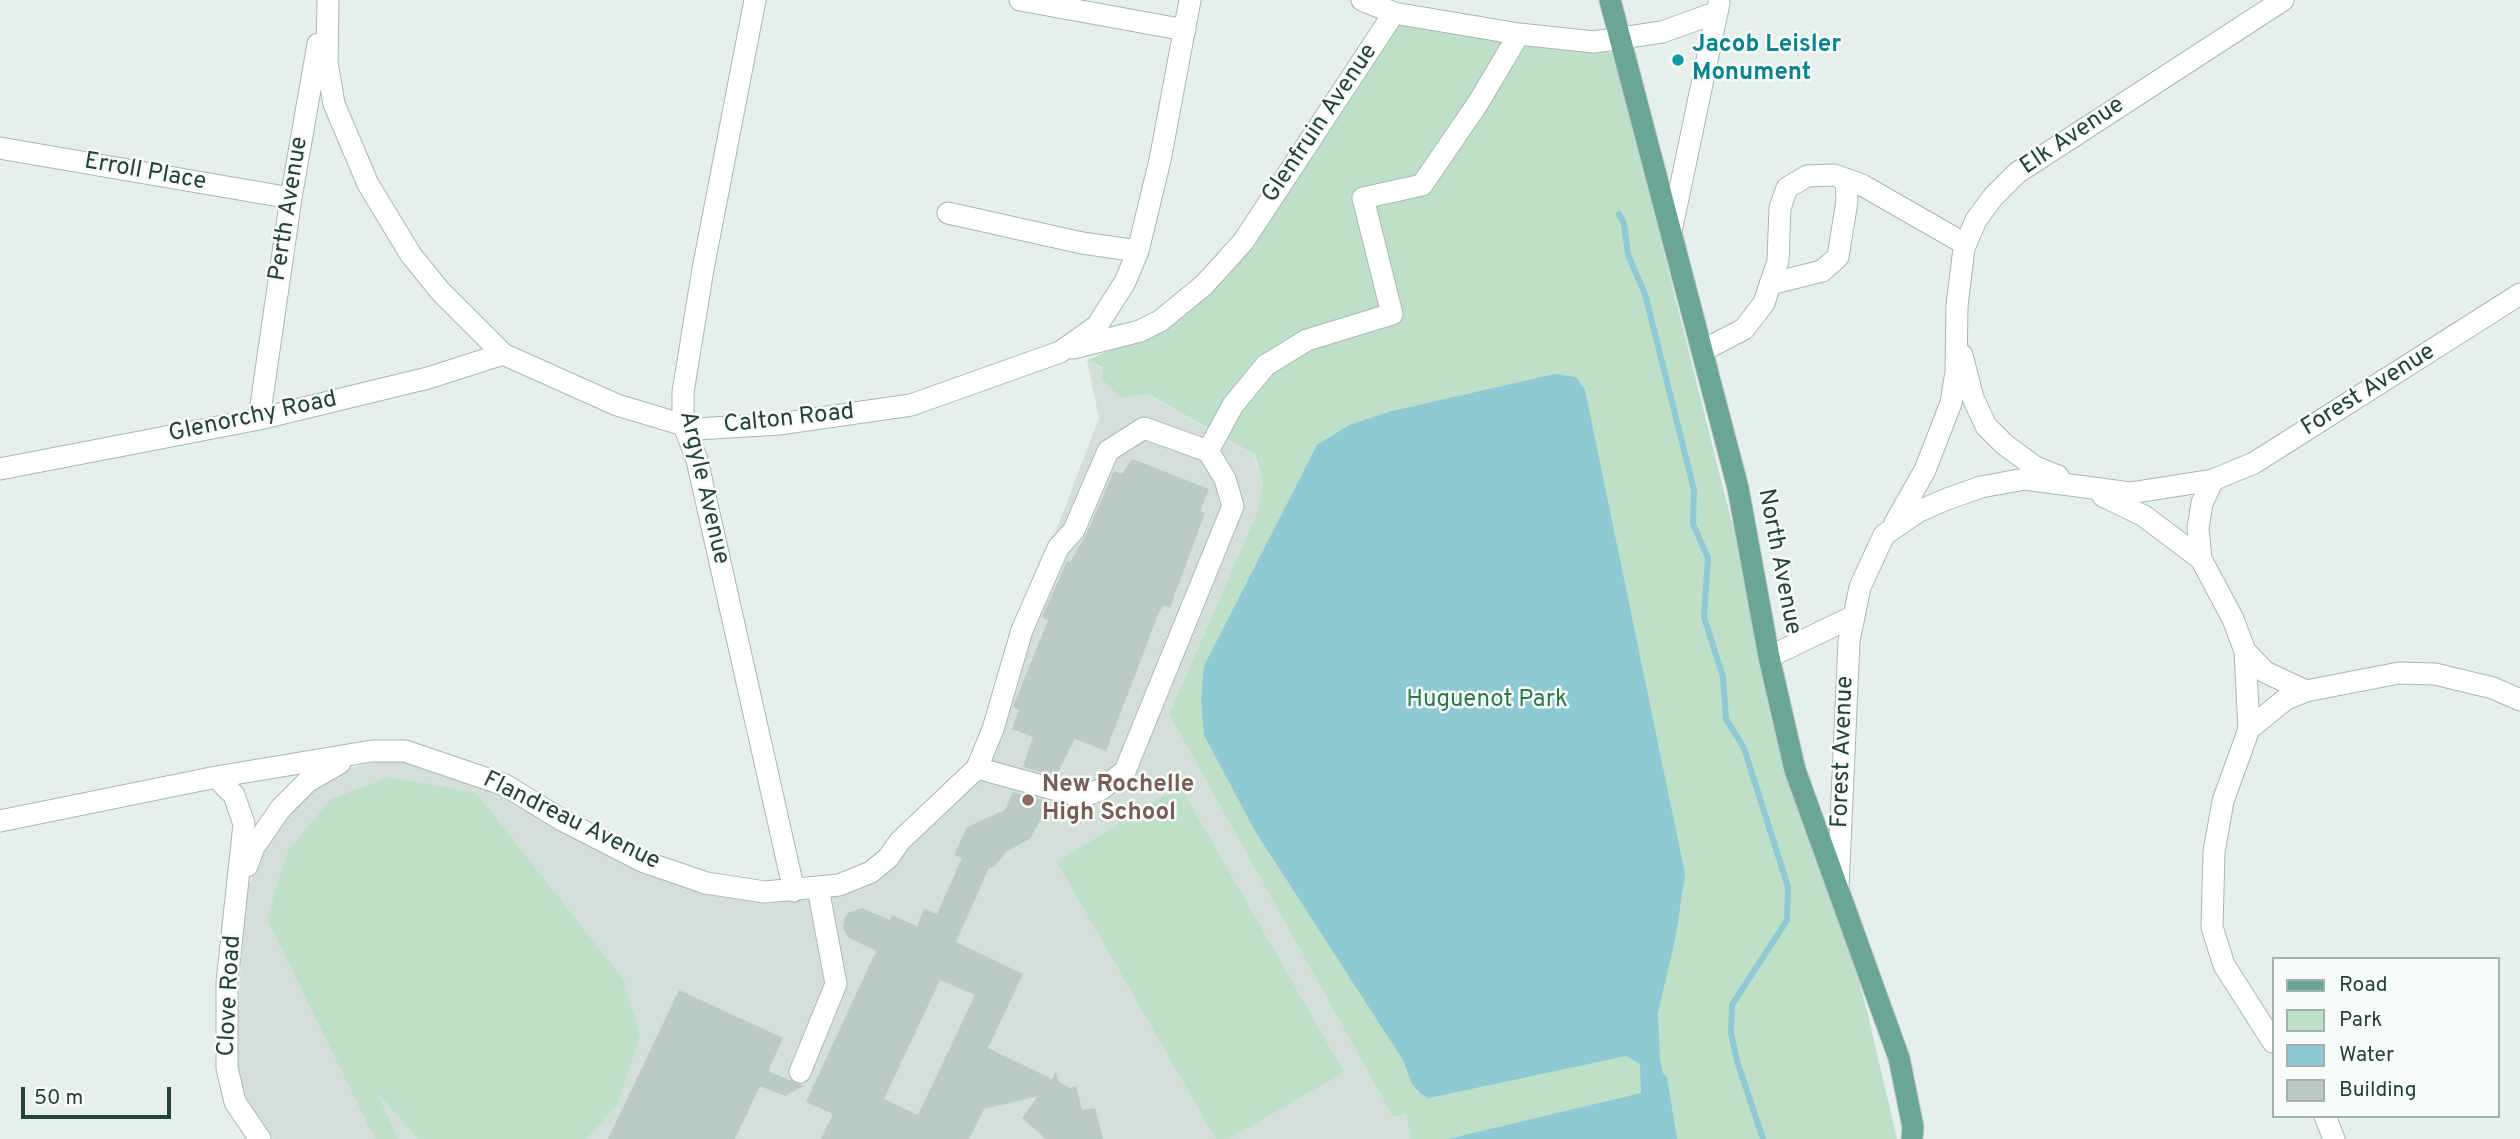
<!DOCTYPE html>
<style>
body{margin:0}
#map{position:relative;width:2520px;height:1139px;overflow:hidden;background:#e6efeb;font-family:Overpass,sans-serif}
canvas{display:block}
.legend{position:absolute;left:2272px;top:957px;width:228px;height:161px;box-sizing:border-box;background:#f7fbf9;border:2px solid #a3b1ad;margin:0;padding:9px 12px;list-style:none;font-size:21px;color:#24423a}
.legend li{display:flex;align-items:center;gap:14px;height:35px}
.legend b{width:35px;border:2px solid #a3b1ad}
.scale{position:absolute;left:21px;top:1087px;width:150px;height:32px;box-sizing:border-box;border:4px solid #24423a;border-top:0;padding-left:9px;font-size:21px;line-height:24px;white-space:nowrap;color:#24423a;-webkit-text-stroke:5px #f7fbf9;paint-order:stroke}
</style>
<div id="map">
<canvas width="2520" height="1139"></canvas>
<ul class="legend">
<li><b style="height:9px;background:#6aa596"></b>Road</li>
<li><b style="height:19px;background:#bfe0c8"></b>Park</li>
<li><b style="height:19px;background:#8ec9d4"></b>Water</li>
<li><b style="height:19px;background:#bbcac4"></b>Building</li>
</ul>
<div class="scale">50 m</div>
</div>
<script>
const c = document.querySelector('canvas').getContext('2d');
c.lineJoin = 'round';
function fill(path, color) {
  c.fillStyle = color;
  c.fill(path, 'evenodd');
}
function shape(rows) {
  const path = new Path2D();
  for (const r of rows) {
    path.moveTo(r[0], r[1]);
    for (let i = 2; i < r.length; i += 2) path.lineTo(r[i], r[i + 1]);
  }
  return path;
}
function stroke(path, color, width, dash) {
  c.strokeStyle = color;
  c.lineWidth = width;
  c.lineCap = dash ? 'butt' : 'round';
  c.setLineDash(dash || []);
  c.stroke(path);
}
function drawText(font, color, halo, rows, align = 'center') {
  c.font = font + ' Overpass,sans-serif';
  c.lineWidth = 5;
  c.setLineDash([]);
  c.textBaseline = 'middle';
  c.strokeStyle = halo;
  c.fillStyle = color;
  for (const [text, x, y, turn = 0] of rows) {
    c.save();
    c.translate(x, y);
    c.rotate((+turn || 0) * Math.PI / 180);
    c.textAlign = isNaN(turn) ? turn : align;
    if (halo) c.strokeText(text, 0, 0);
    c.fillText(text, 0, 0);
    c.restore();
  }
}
const built = shape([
 [1087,360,1254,455,1263,483,1257,513,1169,714,1393,1117,1406,1114,1411,1139,273,1139,263,1131,246,1100,236,1063,244,896,271,837,314,788,347,769,383,760,434,768,498,789,702,891,769,904,833,893,871,864,969,759,1099,418]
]);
const green = shape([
 [1398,22,1614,53,1725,496,1868,1015,1897,1139,1411,1139,1406,1114,1393,1117,1169,714,1257,513,1263,483,1255,455,1148,394,1121,398,1102,379,1103,368,1087,360,1142,337,1230,269],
 [390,777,476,793,623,979,640,1035,618,1104,586,1139,418,1139,376,1091,398,1139,375,1139,267,919,288,851,331,799],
 [1180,786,1344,1072,1229,1139,1216,1139,1057,862]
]);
const water = shape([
 [1555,374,1576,377,1585,390,1685,874,1676,935,1658,1013,1660,1060,1663,1073,1667,1077,1677,1139,1448,1139,1641,1093,1640,1064,1626,1056,1429,1098,1421,1094,1412,1084,1403,1060,1255,831,1204,735,1201,700,1204,666,1317,445,1349,425,1392,411]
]);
const stream = shape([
 [1619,214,1624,224,1628,255,1645,294,1694,490,1693,524,1708,558,1704,617,1723,677,1726,719,1744,748,1788,887,1787,920,1732,1005,1731,1033,1737,1061,1763,1139]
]);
const building = shape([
 [1132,459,1209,489,1200,511,1205,513,1170,608,1164,605,1159,612,1106,751,1075,739,1056,776,1023,767,1033,737,1012,729,1019,710,1013,707,1048,620,1042,617,1067,561,1070,562,1086,535,1114,471,1122,474],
 [1013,792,1046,801,1046,808,1030,839,1007,851,994,867,989,868,956,942,1023,974,988,1048,1052,1079,1056,1072,1059,1082,1070,1088,1076,1086,1082,1110,1095,1108,1103,1139,1046,1139,1022,1118,1038,1096,984,1109,969,1139,821,1139,833,1114,806,1102,876,951,849,938,843,928,844,920,848,913,862,908,890,920,892,915,917,926,924,909,937,914,962,858,954,855,967,827,1005,810],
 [940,980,975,995,918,1115,884,1099],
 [679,990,783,1038,768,1071,804,1086,785,1096,760,1086,735,1139,608,1139]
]);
const minor = shape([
 [328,0,327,62,334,104,368,184,411,255,441,292,503,354,617,405,697,429,779,424,911,405,1060,352,1097,326,1125,282,1138,251,1160,160,1190,0],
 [755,0,703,269,683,392,683,423,697,460,794,891],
 [1020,0,1185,30],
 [1362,0,1394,13,1519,34,1594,42,1662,32,1715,13],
 [0,148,291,198],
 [948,213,1082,243,1138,251],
 [1672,227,1719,3],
 [1770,284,1822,271,1838,257,1847,201,1846,179],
 [1073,348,1140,331,1160,321,1204,285,1243,242,1394,13],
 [1702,351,1744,329,1764,303,1778,261,1780,208,1787,188,1807,176,1834,175,1862,185,1965,244],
 [1962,355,1973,398,1986,426,2004,444,2035,467,2058,476],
 [259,419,291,198,318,44],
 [1208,451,1233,405,1266,365,1307,340,1392,314,1363,198,1422,185,1478,103,1519,34],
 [0,469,259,419,428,378,503,354],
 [2103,496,2144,516,2201,559,2233,619,2245,651,2249,729],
 [1895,523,1925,470,1951,403,1956,372,1957,306,1964,248,1976,220,1993,197,2017,173,2283,0],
 [2201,559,2198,528,2202,503,2213,480],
 [2245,651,2265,672,2306,691],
 [1769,657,1852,617],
 [216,777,234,795,244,824,227,982,227,1068,235,1102,260,1139],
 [0,821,216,777,372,751,405,751,505,785,562,820,642,861,706,883,765,892,839,885,871,872,888,858,900,841,977,768,993,729,1022,630,1058,548,1074,530,1108,451,1144,428,1208,451,1225,479,1233,506,1125,771,1100,790,1086,795,1071,794,977,768],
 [247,866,254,847,281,808,307,782,340,763],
 [1838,888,1849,641,1860,587,1884,535,1919,511,1947,499,1981,487,2025,479,2130,493,2213,480,2254,463,2520,294],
 [2273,1042,2224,965,2212,927,2214,852,2223,801,2249,729,2286,699,2306,691,2399,673,2435,674,2493,688,2520,700],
 [800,1072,836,984,818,888],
 [2325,1116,2334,1139]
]);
const major = shape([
 [1610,0,1738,488,1769,657,1795,770,1899,1058,1913,1127,1912,1139]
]);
const markers = [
 [1678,60,7,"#0f9aa8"],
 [1028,800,7,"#8d6e63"]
];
const cultureNames = [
 ["Jacob Leisler",1692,46],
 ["Monument",1692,74]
];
const streetNames = [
 ["Glenfruin Avenue",1321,124,-56],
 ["Elk Avenue",2073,137,-34],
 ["Erroll Place",145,173,10],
 ["Perth Avenue",290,209,-81],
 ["Forest Avenue",2369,391,-32],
 ["Glenorchy Road",253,418,-12],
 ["Calton Road",789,420,-6],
 ["Argyle Avenue",703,488,77],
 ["North Avenue",1778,562,79],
 ["Forest Avenue",1844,752,-88],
 ["Flandreau Avenue",571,822,26],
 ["Clove Road",231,996,-87]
];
const parkNames = [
 ["Huguenot Park",1487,701]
];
const educationNames = [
 ["New Rochelle",1042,786],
 ["High School",1042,814]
];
fill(built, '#d4dfda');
fill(green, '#bfe0c8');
fill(water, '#8ec9d4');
stroke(stream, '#8ec9d4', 6);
fill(building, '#bbcac4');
stroke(minor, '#a8b8b2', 23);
stroke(major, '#c2cac8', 23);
stroke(minor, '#fff', 21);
stroke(major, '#6aa596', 21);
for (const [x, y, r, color] of markers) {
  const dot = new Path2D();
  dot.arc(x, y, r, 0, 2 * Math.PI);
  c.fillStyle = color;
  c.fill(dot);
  stroke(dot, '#f7fbf9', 2.5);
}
drawText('bold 24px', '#0d838f', '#f7fbf9', cultureNames, 'left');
drawText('24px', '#24423a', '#f7fbf9', streetNames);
drawText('24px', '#2d7a4b', '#f7fbf9', parkNames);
drawText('bold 24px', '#785e54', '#f7fbf9', educationNames, 'left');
</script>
